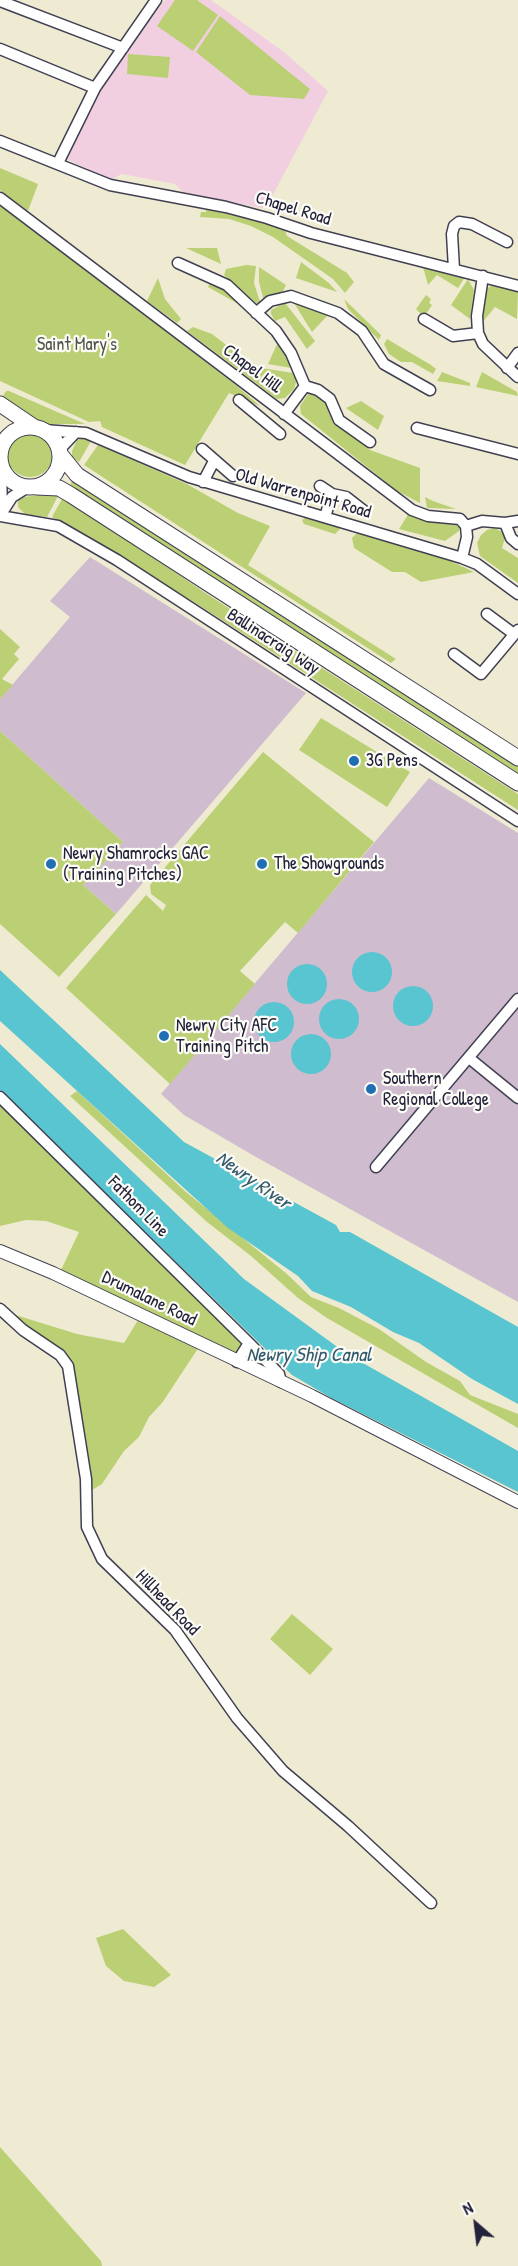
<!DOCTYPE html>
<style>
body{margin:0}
#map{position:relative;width:518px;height:2266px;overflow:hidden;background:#efebd2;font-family:"Patrick Hand",sans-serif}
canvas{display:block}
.north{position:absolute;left:446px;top:2194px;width:60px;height:60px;-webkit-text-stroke:4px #fdfcf7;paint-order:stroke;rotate:332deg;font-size:16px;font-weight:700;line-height:24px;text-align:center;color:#22223b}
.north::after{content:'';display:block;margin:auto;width:21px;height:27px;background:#22223b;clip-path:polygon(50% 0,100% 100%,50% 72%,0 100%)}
</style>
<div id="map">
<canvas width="518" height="2266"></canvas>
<div class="north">N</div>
</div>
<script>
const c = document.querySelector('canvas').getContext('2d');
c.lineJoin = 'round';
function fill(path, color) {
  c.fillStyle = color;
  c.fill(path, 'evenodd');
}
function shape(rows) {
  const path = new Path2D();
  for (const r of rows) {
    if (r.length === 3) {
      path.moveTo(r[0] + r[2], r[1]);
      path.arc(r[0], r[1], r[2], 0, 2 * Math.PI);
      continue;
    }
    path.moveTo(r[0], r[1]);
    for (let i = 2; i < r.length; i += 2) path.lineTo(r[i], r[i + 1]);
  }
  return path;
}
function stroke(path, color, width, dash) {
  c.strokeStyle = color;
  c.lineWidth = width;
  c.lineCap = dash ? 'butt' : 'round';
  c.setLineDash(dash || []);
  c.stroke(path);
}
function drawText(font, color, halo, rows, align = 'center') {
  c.font = font + ' "Patrick Hand",sans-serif';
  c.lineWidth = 4.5;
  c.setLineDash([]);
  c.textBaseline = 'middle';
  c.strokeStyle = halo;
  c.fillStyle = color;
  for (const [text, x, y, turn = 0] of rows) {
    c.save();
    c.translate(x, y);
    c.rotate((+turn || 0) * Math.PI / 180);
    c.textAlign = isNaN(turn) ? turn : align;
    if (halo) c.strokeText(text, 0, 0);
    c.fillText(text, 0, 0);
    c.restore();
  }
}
const built = shape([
 [165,0,211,0,284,52,328,91,268,204,261,208,183,192,175,184,122,174,110,180,64,158,85,114,105,81]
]);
const industrial = shape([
 [90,557,306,693,116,914,83,885,123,842,0,731,0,699,70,617,50,601],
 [429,778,518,833,518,1302,256,1157,184,1115,161,1094]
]);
const green = shape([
 [175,0,197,0,218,15,193,51,157,26],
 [220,16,310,89,304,99,250,95,196,52],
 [128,54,170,57,168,78,127,74],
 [0,168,38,184,28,211,0,190],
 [0,204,237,386,260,406,229,393,185,465,102,427,100,421,89,422,0,381],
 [206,208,230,212,285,230,287,236,347,273,354,282,345,293,333,279,273,237,251,226,229,219,200,217,201,212,206,212],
 [186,248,217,248,221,264],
 [301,262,329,283,337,292,296,278],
 [246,265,256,266,254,283,260,302,256,303,224,275,226,269],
 [259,267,286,285,283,291,264,301,259,282],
 [423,267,465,277,458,288,437,275,428,285],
 [158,278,165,299,181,319,177,323,147,301],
 [468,279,474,290,470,319,451,305],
 [210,283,225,288,249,310,208,287],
 [491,286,508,287,518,292,517,319,495,307,481,324,486,289],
 [426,295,431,299,429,303,432,305,424,317,416,309],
 [344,299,381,335,379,340,348,309],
 [285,303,315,341,307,349,285,317,275,321,271,314,271,310],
 [294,303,308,306,329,314,312,332],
 [193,327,212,334,255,367,293,373,297,379,294,389,285,398,277,399,187,331],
 [387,339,431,365,436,369,433,374,412,362,401,362,389,354,384,344],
 [277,344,292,365,291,368,268,364],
 [442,372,470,383,470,386,437,381],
 [482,372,517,392,518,396,476,387],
 [6,391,9,391,85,424,49,424,34,420,8,403,3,396],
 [310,391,327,401,329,413,335,423,370,450,420,468,420,503,397,491,301,414,300,406],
 [361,401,384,416,378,430,346,408],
 [30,454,23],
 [85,437,91,441,79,462,72,457,72,451,77,440],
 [98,445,185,483,238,513,270,526,248,565,396,659,391,663,84,465],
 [74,478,518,765,518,774,70,485],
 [39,495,58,496,47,517,25,514,18,507,18,498],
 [63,497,210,596,518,794,518,810,194,602,52,517],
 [425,497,433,501,456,509,427,508],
 [409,513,418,519,455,524,460,527,459,531,445,541,399,529],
 [306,517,337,525,340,529,335,534,304,524,302,520],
 [495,528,502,532,505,538,502,548,518,558,518,583,480,556,477,543,481,535,487,530],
 [363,533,440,556,474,572,421,582,405,572,392,572,354,548,352,538,356,534],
 [0,629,20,647,14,654,19,659,2,679,13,685,0,699],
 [321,718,410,772,387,807,299,750],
 [0,731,123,842,83,885,116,914,59,977,0,924],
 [263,752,374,842,298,933,285,922,240,971,255,984,170,1084,66,988,146,895,163,911,166,905,151,894,150,885],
 [77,1091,186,1192,287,1274,311,1297,339,1308,379,1329,426,1362,460,1381,470,1395,518,1414,518,1428,327,1318,298,1298,251,1256,207,1222,70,1096],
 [0,1097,279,1375,61,1270,79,1232,46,1221,26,1220,0,1226],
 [6,1312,77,1334,124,1343,138,1320,199,1347,162,1403,149,1417,139,1437,124,1451,102,1484,92,1490,70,1370],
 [292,1614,333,1649,310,1675,270,1639],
 [123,1929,171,1975,154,1987,124,1981,106,1966,96,1938],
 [0,2147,101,2261,102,2266,0,2266]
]);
const water = shape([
 [372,972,20],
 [307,984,20],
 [0,970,184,1142,336,1225,340,1232,350,1232,518,1327,518,1404,472,1379,419,1343,393,1332,351,1307,312,1291,298,1276,228,1228,0,1021],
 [413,1006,20],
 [339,1019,20],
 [274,1022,20],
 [311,1054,20],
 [0,1044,244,1279,347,1354,518,1451,518,1492,333,1399,292,1375,0,1090]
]);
const minor = shape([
 [0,1,123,48],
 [0,49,95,88],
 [0,141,110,185,226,207,267,218,311,233,518,286],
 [58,163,95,88,156,0],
 [0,198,412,510,428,516,460,519,466,526,467,537,462,558],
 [178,263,227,285,276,331,291,353,305,386,284,414],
 [454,269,452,234,454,226,459,222,472,224,507,242],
 [483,276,477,316,478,333,483,344,518,377],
 [256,313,270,301,291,296,338,313,362,331,384,364,430,390],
 [424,319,453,336,478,333],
 [507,368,518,353],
 [305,386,318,390,330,399,339,420,370,442],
 [239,400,280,434],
 [417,428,518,454],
 [43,430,86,433,189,477,462,558,477,564,518,594],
 [202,449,233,476],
 [59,450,76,432],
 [1,465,2,512],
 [203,482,214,461],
 [320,486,332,494,346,497,364,511],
 [3,511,12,497,28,487],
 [0,516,58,526,117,560,518,821],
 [325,517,332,494],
 [505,523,511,538,518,544],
 [466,526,482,521,505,523,518,521],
 [487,614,514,634],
 [454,654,481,674,518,630],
 [469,1058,518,1098],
 [0,1097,249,1343,279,1374,281,1382],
 [376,1167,518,999],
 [0,1309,23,1330,60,1355,68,1366,86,1479,87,1527,102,1559,175,1630,237,1718,283,1771,348,1826,431,1903],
 [237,1362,249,1343]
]);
const major = shape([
 [0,1251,53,1273,312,1396,518,1502]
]);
const highway = shape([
 [0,404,34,427],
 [30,457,30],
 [60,454,77,475,518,758],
 [36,487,59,488,71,495,518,783]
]);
const markers = [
 [354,761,6,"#1f6fb2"],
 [51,864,6,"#1f6fb2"],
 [262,864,6,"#1f6fb2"],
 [164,1036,6,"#1f6fb2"],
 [371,1089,6,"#1f6fb2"]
];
const streetNames = [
 ["Chapel Road",293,209,17],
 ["Chapel Hill",252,369,37],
 ["Old Warrenpoint Road",303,494,16],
 ["Ballinacraig Way",273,642,33],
 ["Fathom Line",138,1207,45],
 ["Drumalane Road",149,1299,26],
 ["Hillhead Road",167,1603,46]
];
const parkNames = [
 ["Saint Mary's",77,345]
];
const poiNames = [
 ["3G Pens",366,761],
 ["Newry Shamrocks GAC",63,854],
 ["(Training Pitches)",63,875],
 ["The Showgrounds",274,864],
 ["Newry City AFC",176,1026],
 ["Training Pitch",176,1047],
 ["Southern",383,1079],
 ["Regional College",383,1100]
];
const waterNames = [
 ["Newry River",253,1181,35],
 ["Newry Ship Canal",309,1356]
];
fill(built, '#f2cfe0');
fill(industrial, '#cfbdcf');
fill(green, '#bbd074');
fill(water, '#58c5d0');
stroke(minor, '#414052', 13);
stroke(major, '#414052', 14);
stroke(highway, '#414052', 17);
stroke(minor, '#fff', 10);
stroke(major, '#fff', 12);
stroke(highway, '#fff', 15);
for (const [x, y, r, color] of markers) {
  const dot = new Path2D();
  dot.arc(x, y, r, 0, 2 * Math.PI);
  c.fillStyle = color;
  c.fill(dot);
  stroke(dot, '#fdfcf7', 2);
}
drawText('18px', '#22223b', '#fdfcf7', streetNames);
drawText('18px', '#50564c', '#fdfcf7', parkNames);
drawText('18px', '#22223b', '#fdfcf7', poiNames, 'left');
drawText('italic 20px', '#355b6f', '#fdfcf7', waterNames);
</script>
